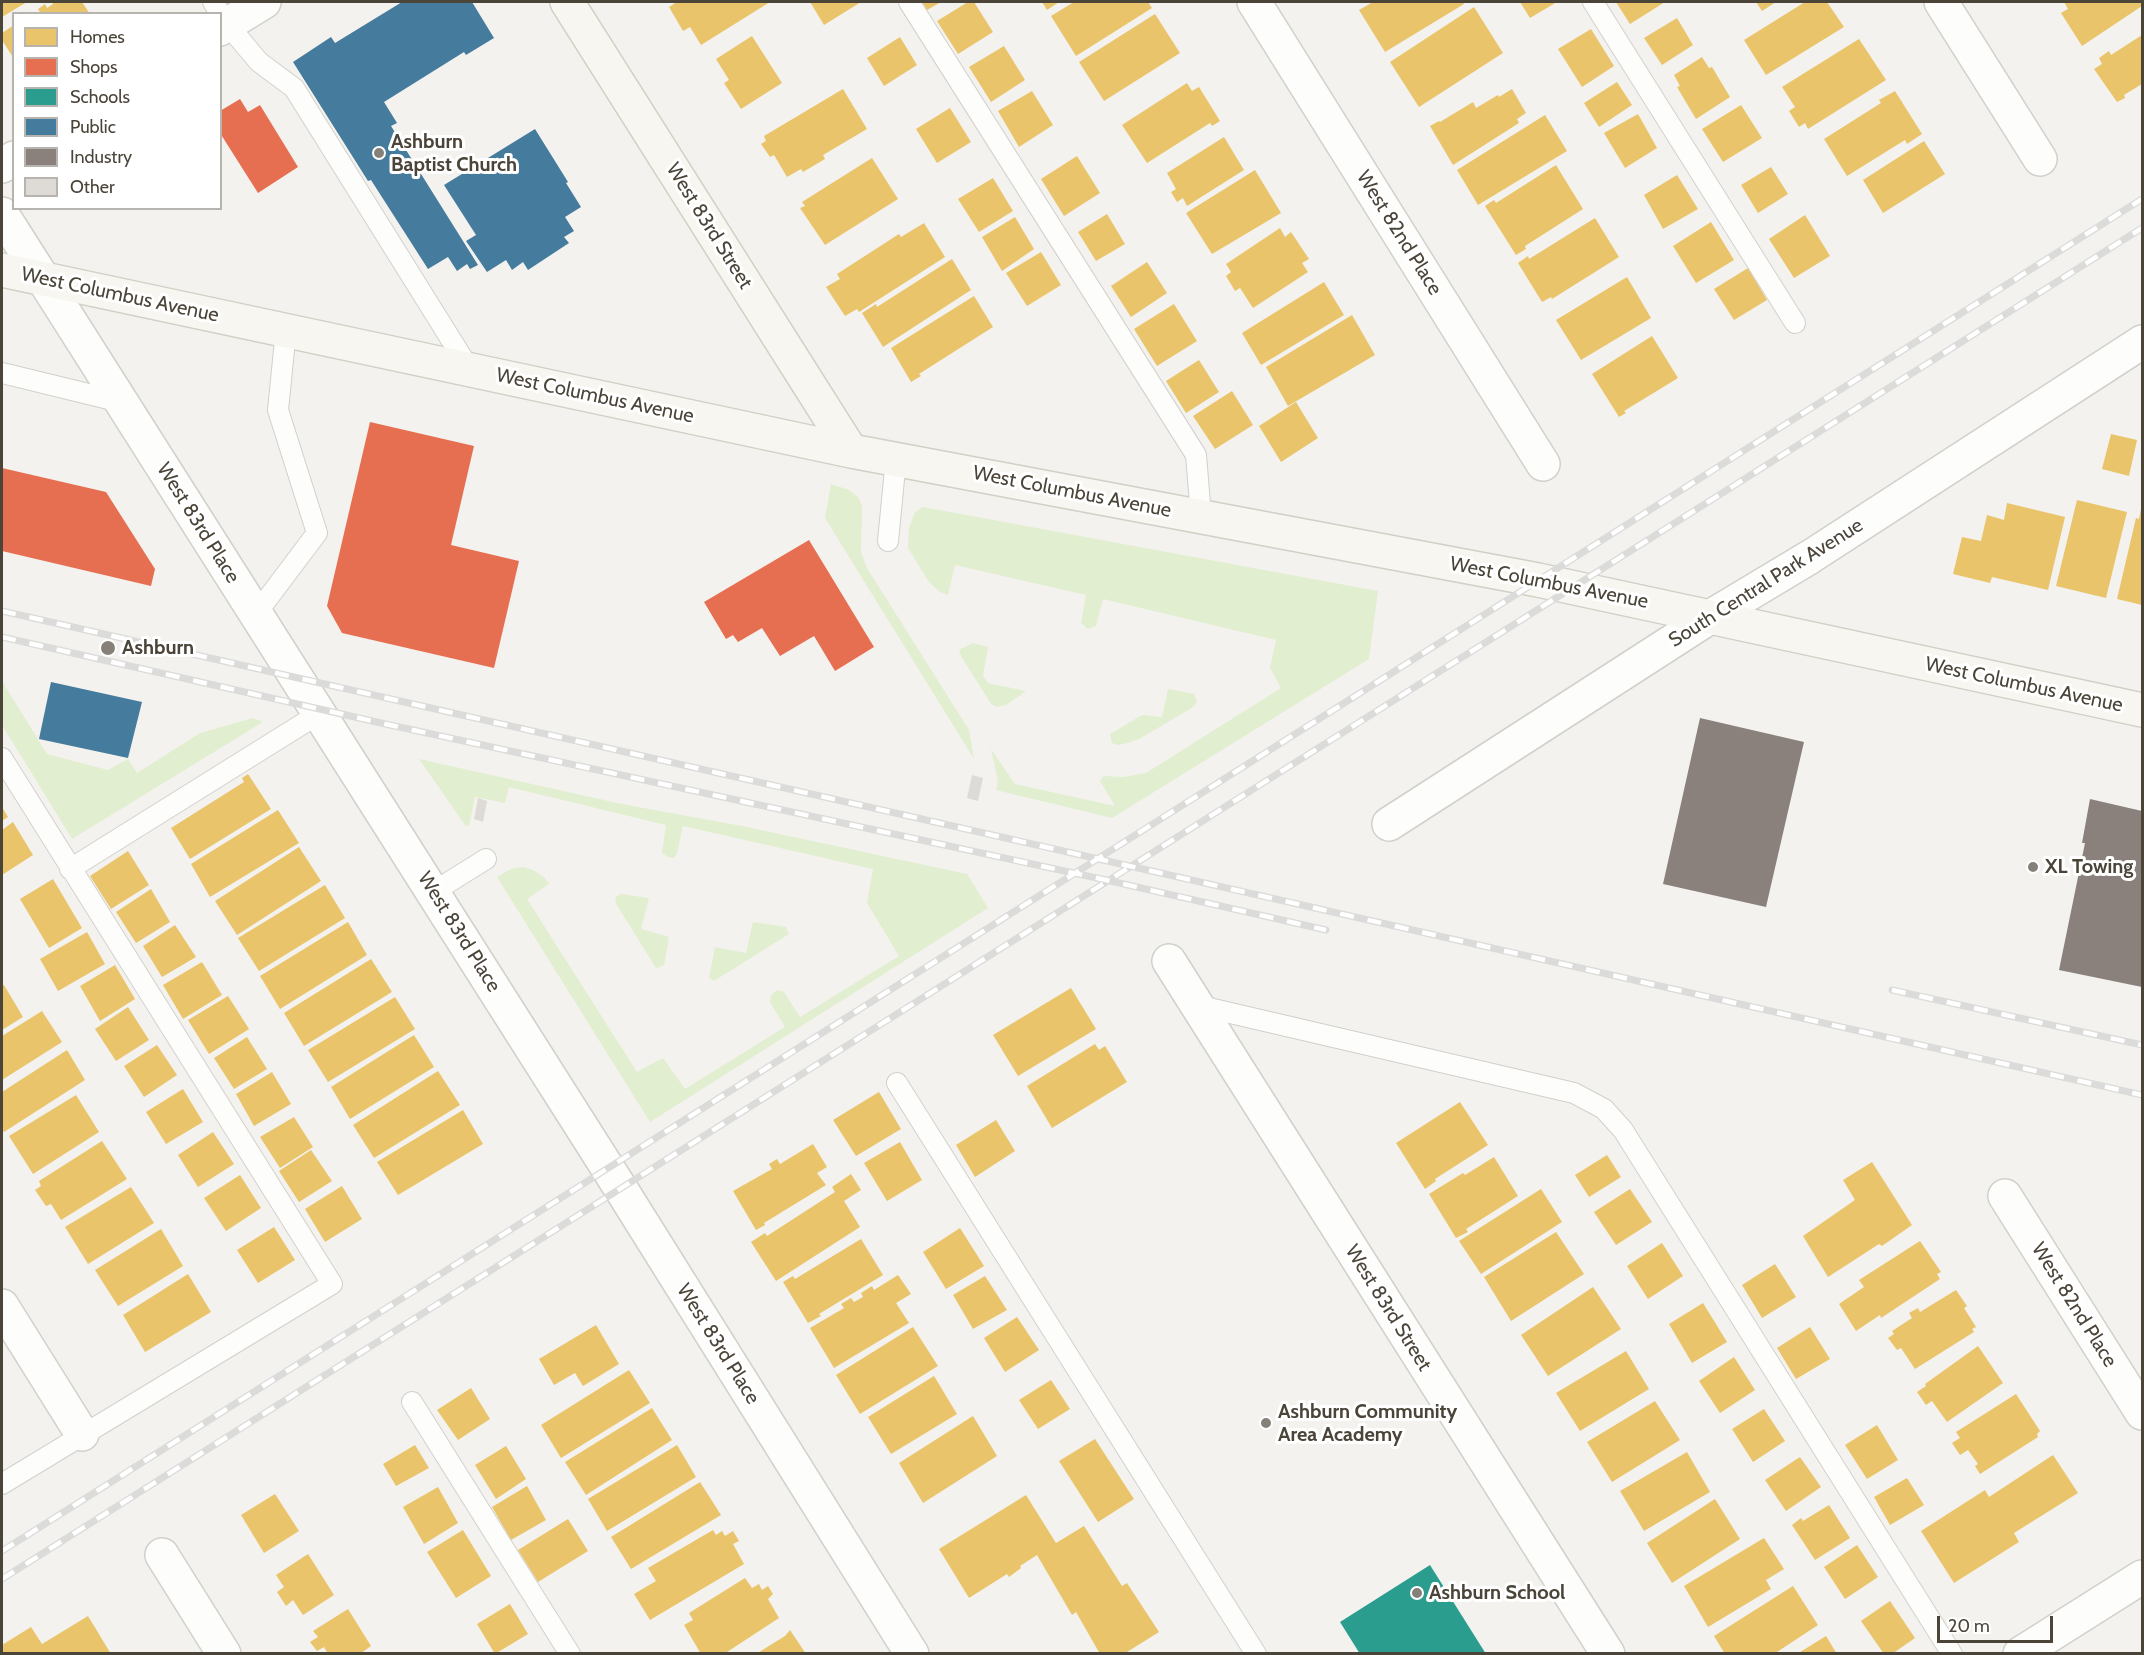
<!DOCTYPE html>
<style>
body{margin:0}
#map{position:relative;width:2144px;height:1655px;overflow:hidden;background:#f4f2ee;font-family:Cabin,sans-serif}
canvas{display:block}
.frame{position:absolute;inset:0;border:3px solid #4b4439;pointer-events:none}
.legend{position:absolute;left:12px;top:12px;width:210px;height:198px;box-sizing:border-box;background:#fff;border:2px solid #b7b4b0;margin:0;padding:8px 10px;list-style:none;font-size:18px;color:#4b4439}
.legend li{display:flex;align-items:center;gap:12px;height:30px}
.legend b{width:30px;border:2px solid #b7b4b0}
.scale{position:absolute;left:1937px;top:1616px;width:116px;height:27px;box-sizing:border-box;border:3px solid #4b4439;border-top:0;padding-left:8px;font-size:18px;line-height:21px;white-space:nowrap;color:#4b4439;-webkit-text-stroke:4px #fff;paint-order:stroke}
</style>
<div id="map">
<canvas width="2144" height="1655"></canvas>
<div class="frame"></div>
<ul class="legend">
<li><b style="height:16px;background:#e9c46a"></b>Homes</li>
<li><b style="height:16px;background:#e76f51"></b>Shops</li>
<li><b style="height:16px;background:#2a9d8f"></b>Schools</li>
<li><b style="height:16px;background:#457b9d"></b>Public</li>
<li><b style="height:16px;background:#8a817c"></b>Industry</li>
<li><b style="height:16px;background:#dedbd6"></b>Other</li>
</ul>
<div class="scale">20 m</div>
</div>
<script>
const c = document.querySelector('canvas').getContext('2d');
c.lineJoin = 'round';
function fill(path, color) {
  c.fillStyle = color;
  c.fill(path, 'evenodd');
}
function shape(rows) {
  const path = new Path2D();
  for (const r of rows) {
    path.moveTo(r[0], r[1]);
    for (let i = 2; i < r.length; i += 2) path.lineTo(r[i], r[i + 1]);
  }
  return path;
}
function stroke(path, color, width, dash) {
  c.strokeStyle = color;
  c.lineWidth = width;
  c.lineCap = dash ? 'butt' : 'round';
  c.setLineDash(dash || []);
  c.stroke(path);
}
function drawText(font, color, halo, rows, align = 'center') {
  c.font = font + ' Cabin,sans-serif';
  c.lineWidth = 6;
  c.setLineDash([]);
  c.textBaseline = 'middle';
  c.strokeStyle = halo;
  c.fillStyle = color;
  for (const [text, x, y, turn = 0] of rows) {
    c.save();
    c.translate(x, y);
    c.rotate((+turn || 0) * Math.PI / 180);
    c.textAlign = isNaN(turn) ? turn : align;
    if (halo) c.strokeText(text, 0, 0);
    c.fillText(text, 0, 0);
    c.restore();
  }
}
const green = shape([
 [831,484,849,490,858,497,862,506,861,552,867,568,969,730,974,759,825,518],
 [923,507,1378,591,1369,659,1112,818,996,790,998,781,991,749,1015,784,1115,806,1100,781,1104,776,1123,777,1146,773,1281,688,1270,668,1276,640,1103,599,1096,626,1088,629,1081,623,1086,595,955,565,948,595,940,592,929,582,908,548,909,528,915,512],
 [973,643,988,647,983,676,988,683,1026,691,1006,705,997,707,991,704,961,656,959,650],
 [2,681,47,754,108,770,128,759,137,773,200,733,253,718,263,722,72,839,2,725],
 [1168,689,1194,694,1197,702,1192,708,1139,739,1128,743,1117,745,1112,743,1110,734,1142,715,1162,717],
 [419,759,622,804,742,826,967,874,988,908,650,1122,497,877,511,869,523,867,533,870,544,877,549,884,527,899,637,1072,663,1058,685,1089,785,1027,770,1002,771,995,777,990,784,992,800,1017,899,956,867,903,873,869,683,826,677,853,674,858,668,857,662,853,666,825,509,787,505,803,475,797,469,826,465,825],
 [621,894,649,898,641,929,669,937,664,965,660,967,656,968,615,902,616,897],
 [753,922,786,927,789,934,714,981,709,978,715,947,746,953]
]);
const homes = shape([
 [2,2,27,2,2,17],
 [52,2,82,2,90,14,37,14,40,12,38,9,45,4,47,8,53,4],
 [677,2,770,2,701,45,690,27,683,31,669,7],
 [810,2,861,2,824,25],
 [922,2,941,2,927,10],
 [968,2,974,2,993,32,958,54,937,21],
 [1042,2,1059,2,1047,10],
 [1074,2,1148,2,1152,8,1076,56,1051,16],
 [1373,2,1463,2,1464,4,1385,52,1359,10],
 [1520,2,1557,2,1530,18],
 [1616,2,1665,2,1630,24],
 [1756,2,1776,2,1762,11],
 [1805,2,1827,2,1844,27,1766,75,1744,40],
 [2064,2,2142,2,2142,6,2082,46,2061,13,2068,9],
 [1474,7,1503,53,1419,107,1390,62],
 [1155,14,1180,53,1104,101,1079,62],
 [1677,18,1693,45,1662,65,1644,38],
 [14,25,14,59,2,40,2,33],
 [1591,29,1614,66,1582,87,1558,49],
 [2142,35,2142,84,2124,95,2125,98,2117,102,2094,69,2102,64,2099,58,2109,51,2111,55],
 [752,36,782,83,741,109,724,83,729,80,716,59],
 [900,37,917,65,884,86,867,58],
 [1859,39,1886,80,1808,129,1805,123,1799,127,1789,111,1795,107,1782,87],
 [1004,46,1025,80,991,102,969,67],
 [1702,57,1709,68,1712,67,1730,97,1696,119,1677,87,1680,86,1674,75],
 [1617,82,1632,105,1599,127,1584,103],
 [1187,83,1192,91,1199,87,1220,121,1212,126,1210,123,1147,163,1122,125],
 [843,89,867,129,823,155,825,159,803,172,801,169,787,177,774,155,770,157,761,144,766,141,764,136],
 [1512,89,1526,113,1517,119,1519,123,1453,165,1430,126,1439,121,1440,122,1473,102,1476,108,1498,95,1499,97],
 [1032,91,1053,125,1019,147,998,111],
 [1895,91,1922,134,1907,144,1905,140,1847,176,1824,139,1881,103,1879,100],
 [1741,105,1762,138,1723,162,1702,129],
 [950,108,971,142,937,163,916,129],
 [1638,114,1657,148,1625,168,1604,133],
 [1545,115,1567,151,1478,205,1457,170],
 [1224,137,1244,170,1187,206,1183,198,1177,202,1171,192,1176,189,1167,173],
 [1924,141,1945,174,1883,213,1863,180],
 [1077,156,1100,193,1064,216,1041,179],
 [872,158,898,199,825,245,800,208,805,206,802,202],
 [1556,165,1583,209,1525,246,1526,249,1516,255,1485,206,1494,200,1496,203],
 [1771,167,1788,194,1758,213,1741,185],
 [1255,170,1281,213,1212,254,1186,213],
 [1677,175,1698,209,1663,229,1644,195],
 [993,178,1013,211,979,232,958,199],
 [1107,214,1125,244,1096,261,1078,232],
 [1805,215,1830,256,1794,278,1769,239],
 [1015,217,1034,249,1002,271,982,237],
 [1595,218,1619,257,1552,299,1551,297,1542,302,1518,263,1528,256,1529,259],
 [1711,222,1734,260,1696,283,1673,246],
 [924,223,945,257,859,312,857,309,845,316,826,287,840,279,837,274,899,234,901,237],
 [1280,228,1285,237,1291,232,1309,259,1302,263,1308,272,1253,308,1240,288,1235,291,1226,276,1231,272,1226,264],
 [1041,252,1061,285,1027,306,1006,273],
 [952,259,971,290,883,347,862,313,876,304,877,307],
 [1147,262,1167,293,1131,317,1111,286],
 [1748,268,1767,300,1734,320,1714,289],
 [1627,277,1651,318,1581,360,1556,320],
 [1324,282,1344,315,1261,365,1242,333],
 [974,296,993,327,919,374,921,376,911,382,891,348],
 [1174,304,1197,341,1157,366,1134,329],
 [1352,315,1375,355,1288,406,1266,367],
 [1652,336,1678,378,1624,411,1626,413,1619,417,1592,374],
 [1199,360,1219,392,1186,413,1166,381],
 [1232,391,1253,425,1215,449,1193,416],
 [1296,402,1318,438,1281,462,1259,426],
 [2111,434,2137,440,2129,476,2102,469],
 [2077,500,2127,512,2106,598,2056,586],
 [2007,503,2065,517,2048,590,1992,577,1990,583,1953,574,1962,537,1981,541,1987,515,2004,520],
 [2141,509,2142,509,2142,605,2117,599,2136,518,2139,519],
 [248,774,271,809,190,859,171,828,244,782,242,778],
 [2,807,8,817,2,821],
 [278,810,299,843,210,897,191,864],
 [13,822,33,855,2,875,2,830],
 [299,847,321,881,237,935,215,901],
 [128,851,149,885,111,909,90,876],
 [53,879,82,928,49,948,20,899],
 [325,885,345,918,259,971,238,938],
 [151,889,170,922,136,943,116,912],
 [348,922,367,955,280,1009,260,976],
 [175,925,196,957,162,977,143,946],
 [87,932,105,964,58,991,40,959],
 [371,959,392,992,304,1046,284,1013],
 [202,962,222,995,183,1019,163,985],
 [115,965,135,999,100,1021,80,986],
 [4,985,23,1017,2,1030,2,986],
 [1071,988,1096,1029,1018,1076,993,1035],
 [228,996,249,1029,209,1054,188,1020],
 [395,997,415,1029,328,1082,308,1050],
 [128,1007,149,1040,116,1061,95,1029],
 [42,1011,62,1042,2,1080,2,1036],
 [414,1035,434,1067,350,1119,331,1087],
 [247,1037,267,1069,234,1089,214,1058],
 [1095,1044,1099,1050,1105,1046,1127,1082,1052,1128,1027,1086],
 [157,1045,177,1075,144,1097,124,1066],
 [67,1050,85,1080,4,1132,2,1129,2,1092],
 [438,1071,460,1105,374,1158,353,1125],
 [272,1072,291,1104,254,1126,236,1094],
 [183,1089,203,1122,166,1144,146,1112],
 [879,1092,901,1129,856,1156,833,1120],
 [76,1095,99,1132,33,1174,9,1136],
 [1460,1102,1488,1145,1435,1179,1436,1181,1425,1189,1396,1143],
 [463,1110,483,1144,398,1195,377,1162],
 [294,1117,313,1147,280,1168,260,1137],
 [996,1120,1015,1151,975,1177,956,1145],
 [213,1132,234,1164,198,1187,178,1155],
 [102,1141,127,1179,61,1220,51,1204,46,1206,35,1190,41,1186,39,1181],
 [900,1142,922,1180,887,1201,864,1163],
 [813,1144,827,1167,817,1173,826,1185,764,1223,765,1225,756,1230,733,1191,772,1169,769,1164,777,1159,780,1164],
 [311,1150,332,1181,299,1202,279,1171],
 [1607,1155,1621,1177,1589,1197,1575,1175],
 [1494,1157,1518,1196,1466,1229,1468,1232,1456,1238,1429,1194,1463,1173,1465,1175],
 [1872,1162,1912,1225,1882,1246,1879,1244,1828,1277,1803,1236,1855,1200,1843,1180],
 [851,1174,861,1190,844,1201,860,1227,776,1281,751,1242,765,1233,767,1236,835,1192,832,1187],
 [240,1175,261,1208,226,1231,204,1198],
 [342,1186,362,1219,325,1242,305,1209],
 [131,1187,154,1223,88,1264,65,1227],
 [1541,1189,1562,1222,1481,1274,1459,1241],
 [1630,1189,1652,1222,1616,1245,1594,1212],
 [274,1227,295,1260,258,1283,237,1250],
 [960,1228,984,1266,946,1289,923,1252],
 [161,1229,183,1266,118,1306,95,1270],
 [1556,1232,1584,1274,1511,1321,1484,1277],
 [861,1239,883,1275,819,1314,821,1316,808,1323,783,1282,793,1276,795,1279],
 [1920,1241,1941,1272,1937,1274,1940,1279,1881,1318,1880,1315,1856,1331,1839,1304,1864,1287,1859,1280],
 [1662,1243,1683,1276,1648,1299,1627,1266],
 [1775,1264,1796,1297,1762,1318,1742,1285],
 [188,1274,211,1312,145,1352,123,1315],
 [898,1275,911,1294,896,1303,909,1323,834,1368,810,1328,844,1308,841,1304,851,1298,854,1302,863,1297,861,1293,872,1286,874,1290],
 [985,1276,1007,1310,973,1329,953,1295],
 [1593,1287,1621,1329,1548,1376,1521,1335],
 [1956,1290,1967,1306,1964,1308,1976,1327,1972,1329,1974,1332,1915,1369,1901,1348,1897,1350,1888,1338,1894,1334,1892,1331,1912,1318,1909,1313,1918,1308,1920,1312],
 [1703,1303,1727,1342,1692,1363,1669,1324],
 [1017,1317,1039,1350,1005,1372,984,1338],
 [596,1325,619,1364,583,1386,575,1373,554,1385,539,1359],
 [913,1327,938,1366,860,1414,836,1375],
 [1810,1327,1830,1359,1796,1379,1777,1348],
 [1978,1346,2003,1383,1947,1422,1932,1401,1926,1405,1917,1392,1926,1386,1925,1384],
 [1626,1351,1649,1389,1580,1431,1556,1393],
 [1734,1357,1755,1390,1720,1413,1699,1381],
 [629,1370,650,1403,561,1458,541,1425],
 [934,1376,957,1414,891,1454,868,1417],
 [1051,1380,1070,1409,1038,1429,1019,1400],
 [471,1388,490,1419,458,1440,437,1410],
 [2016,1394,2040,1431,2037,1434,2038,1437,1980,1474,1975,1466,1978,1464,1968,1450,1960,1455,1952,1443,1960,1438,1956,1432],
 [1655,1401,1680,1440,1612,1482,1587,1442],
 [652,1408,672,1440,586,1495,565,1462],
 [1764,1409,1785,1441,1753,1462,1732,1429],
 [973,1416,997,1456,923,1503,899,1463],
 [1877,1425,1898,1460,1867,1479,1845,1445],
 [1095,1439,1134,1499,1098,1522,1059,1461],
 [415,1445,429,1468,396,1486,383,1464],
 [677,1445,696,1477,607,1531,588,1499],
 [506,1446,526,1479,496,1499,475,1465],
 [1687,1452,1710,1492,1644,1531,1620,1491],
 [2053,1455,2078,1493,2014,1533,2019,1542,1954,1583,1921,1531,1985,1490,1989,1497],
 [1800,1457,1821,1487,1786,1511,1765,1480],
 [1907,1478,1924,1505,1890,1525,1874,1497],
 [700,1482,721,1515,631,1569,611,1537],
 [527,1486,546,1520,511,1540,492,1507],
 [438,1487,458,1523,424,1544,403,1507],
 [275,1494,299,1531,264,1553,241,1515],
 [1026,1495,1056,1543,1084,1526,1122,1586,1127,1583,1159,1632,1127,1652,1128,1654,1100,1654,1076,1612,1072,1615,1037,1555,1020,1566,1021,1568,1009,1577,1007,1574,969,1598,939,1549],
 [1715,1499,1740,1539,1672,1583,1647,1543],
 [1829,1505,1850,1538,1815,1560,1792,1525,1801,1518,1803,1521],
 [568,1519,588,1551,538,1582,518,1550],
 [463,1530,491,1576,456,1598,427,1552],
 [713,1530,716,1535,722,1531,725,1536,733,1531,739,1541,733,1544,744,1564,650,1620,634,1594,656,1581,648,1568],
 [1764,1538,1784,1569,1766,1580,1771,1589,1708,1627,1684,1586],
 [1857,1545,1878,1577,1845,1599,1824,1567],
 [308,1554,334,1595,303,1615,293,1600,286,1606,277,1592,284,1587,276,1575],
 [745,1578,752,1588,759,1584,762,1590,768,1586,773,1594,768,1599,779,1618,724,1654,701,1654,684,1625,693,1620,689,1613],
 [1793,1586,1818,1625,1774,1654,1725,1654,1714,1636],
 [1890,1601,1915,1638,1892,1654,1884,1654,1861,1621],
 [510,1604,528,1634,495,1654,477,1624],
 [348,1609,371,1646,360,1654,328,1654,324,1647,317,1651,310,1642,318,1637,313,1631],
 [88,1616,111,1654,2,1654,2,1645,31,1627,42,1644],
 [790,1630,806,1654,756,1654,785,1636],
 [1826,1636,1837,1654,1797,1654]
]);
const shops = shape([
 [240,99,248,112,260,105,298,167,258,193,220,133,220,111],
 [370,422,474,446,451,545,519,561,494,668,342,633,327,606],
 [2,468,106,492,155,569,151,586,2,551],
 [809,540,874,647,835,671,814,636,780,656,762,628,738,642,733,635,726,639,704,602]
]);
const schools = shape([
 [1430,1565,1486,1654,1360,1654,1340,1622]
]);
const public = shape([
 [402,2,472,2,494,38,466,55,464,52,384,102,397,123,391,126,478,265,470,269,467,264,457,271,448,257,428,269,371,180,368,181,293,62,331,37,335,43],
 [535,129,568,182,566,183,581,207,565,217,574,231,564,237,569,243,528,270,523,262,512,270,506,260,487,272,466,241,476,235,444,185],
 [51,682,142,702,128,758,39,739]
]);
const industry = shape([
 [1700,718,1804,742,1766,907,1663,884],
 [2090,799,2142,811,2142,987,2059,970,2085,843,2082,843]
]);
const building = shape([
 [972,775,983,778,978,801,967,798],
 [478,798,487,801,483,822,474,819]
]);
const lane = shape([
 [213,2,227,24,259,62,294,88,470,370],
 [909,2,1196,455,1201,516],
 [1593,2,1795,323],
 [2,373,121,402],
 [888,541,896,459],
 [256,614,317,533,278,410,286,330],
 [2,758,332,1284,2,1484],
 [70,869,320,713],
 [433,892,486,859],
 [1196,1005,1574,1093,1604,1109,1623,1130,1952,1654],
 [897,1083,1256,1654],
 [412,1402,570,1654]
]);
const street = shape([
 [1254,2,1543,464],
 [1941,2,2040,159],
 [220,29,264,2],
 [2,166,14,158],
 [2,214,621,1189,912,1654],
 [1389,824,1710,617,1810,557,2142,342],
 [1169,961,1608,1654],
 [2005,1196,2142,1413],
 [2,1306,82,1434],
 [162,1555,224,1654],
 [2020,1654,2142,1577]
]);
const secondary = shape([
 [567,2,851,451],
 [2,270,851,451,1538,580,2142,710]
]);
const rail = shape([
 [2,611,2142,1095],
 [2,637,390,725,1106,880,1326,930],
 [1892,990,2142,1045],
 [2,1551,2142,199],
 [2,1579,2142,228]
]);
const markers = [
 [379,153,6,"#868178"],
 [108,648,8,"#868178"],
 [2033,867,6,"#868178"],
 [1266,1423,6,"#868178"],
 [1417,1593,6,"#868178"]
];
const poiNames = [
 ["Ashburn",391,142],
 ["Baptist Church",391,165],
 ["Ashburn",122,648],
 ["XL Towing",2045,867],
 ["Ashburn Community",1278,1412],
 ["Area Academy",1278,1435],
 ["Ashburn School",1429,1593]
];
const streetNames = [
 ["West 83rd Street",709,226,58],
 ["West 82nd Place",1399,233,58],
 ["West Columbus Avenue",120,295,12],
 ["West Columbus Avenue",595,396,12],
 ["West Columbus Avenue",1072,492,11],
 ["West 83rd Place",198,523,58],
 ["West Columbus Avenue",1549,583,11],
 ["South Central Park Avenue",1766,583,-32],
 ["West Columbus Avenue",2024,685,12],
 ["West 83rd Place",459,932,58],
 ["West 82nd Place",2074,1305,58],
 ["West 83rd Street",1388,1308,58],
 ["West 83rd Place",718,1344,58]
];
fill(green, '#e1eecf');
fill(homes, '#e9c46a');
fill(shops, '#e76f51');
fill(schools, '#2a9d8f');
fill(public, '#457b9d');
fill(industry, '#8a817c');
fill(building, '#dedbd6');
stroke(lane, '#d2d0cb', 22);
stroke(street, '#d2d0cb', 36);
stroke(secondary, '#d3cfc5', 36);
stroke(lane, '#fdfdfc', 20);
stroke(street, '#fdfdfc', 33);
stroke(secondary, '#f7f6f1', 33);
stroke(rail, '#dbdbda', 7);
stroke(rail, '#fff', 4.5, [14]);
for (const [x, y, r, color] of markers) {
  const dot = new Path2D();
  dot.arc(x, y, r, 0, 2 * Math.PI);
  c.fillStyle = color;
  c.fill(dot);
  stroke(dot, '#fff', 2);
}
drawText('bold 20px', '#4b4439', '#fff', poiNames, 'left');
drawText('20px', '#4b4439', '#fff', streetNames);
</script>
